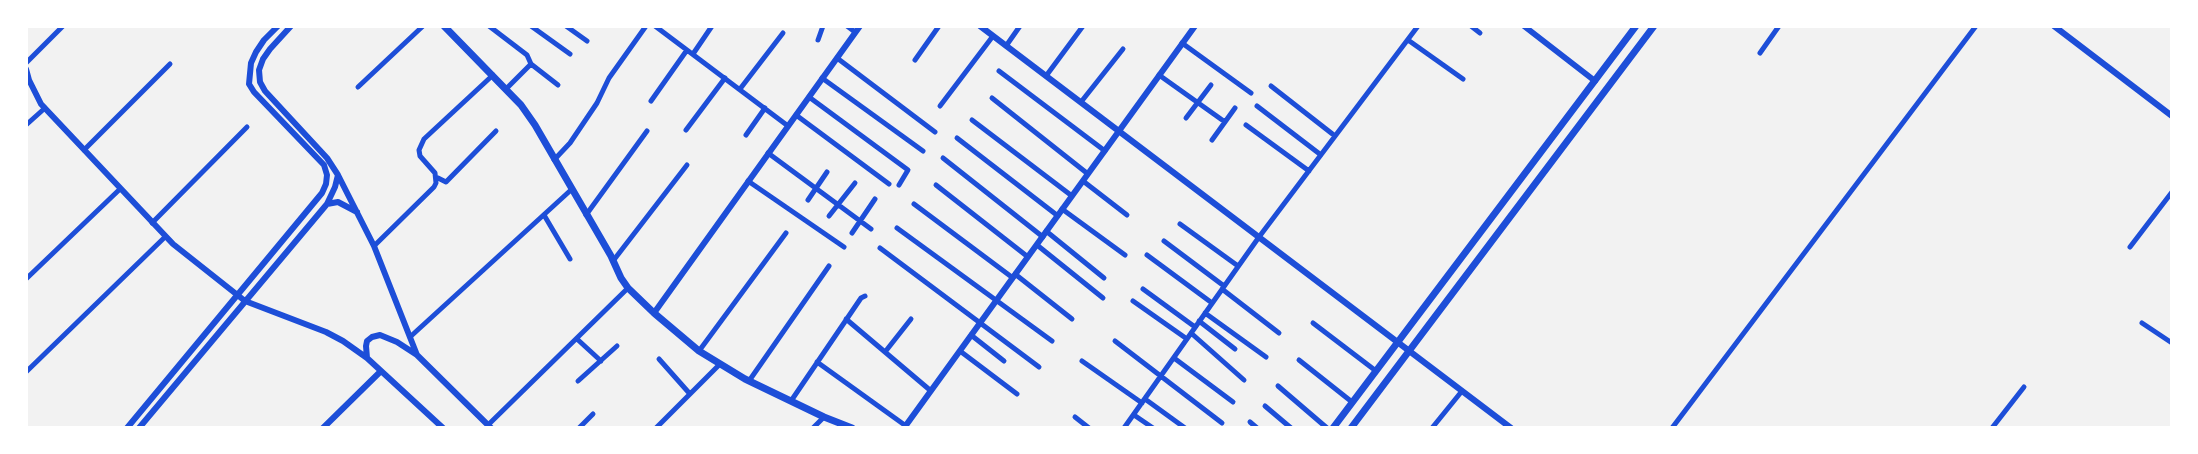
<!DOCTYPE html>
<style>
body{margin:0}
#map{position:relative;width:2198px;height:454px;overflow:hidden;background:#f2f2f2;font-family:"Archivo Narrow",sans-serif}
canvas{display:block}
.frame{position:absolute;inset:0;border:28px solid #fff;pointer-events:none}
</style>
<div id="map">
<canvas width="2198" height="454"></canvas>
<div class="frame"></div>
</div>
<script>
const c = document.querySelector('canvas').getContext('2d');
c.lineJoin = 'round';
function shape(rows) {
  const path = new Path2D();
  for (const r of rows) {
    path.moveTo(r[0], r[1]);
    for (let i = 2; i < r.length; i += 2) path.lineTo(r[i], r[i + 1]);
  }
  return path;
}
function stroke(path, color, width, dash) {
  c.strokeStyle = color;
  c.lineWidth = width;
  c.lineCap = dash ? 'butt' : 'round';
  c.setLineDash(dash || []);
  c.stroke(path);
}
const minor = shape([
 [489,26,527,55,531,64,558,85],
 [531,26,570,54],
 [566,26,587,41],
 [655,26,788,126],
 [847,26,855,32],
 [1471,26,1480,33],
 [818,40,823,26],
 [1408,40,1463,79],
 [1182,43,1251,93],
 [1006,46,1020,26],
 [1760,53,1779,26],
 [693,54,712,26],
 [837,58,935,132],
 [915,60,939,26],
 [26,63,63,26],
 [999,71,1105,151],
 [1159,75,1225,122],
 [1046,76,1083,26],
 [822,78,923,151],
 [1271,86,1335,136],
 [358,87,423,26],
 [506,89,531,64],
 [740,89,783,33],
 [809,97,908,170,899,185],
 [992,98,1088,174],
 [651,101,687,50],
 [1081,102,1123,49],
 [940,106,993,36],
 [1257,106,1321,155],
 [796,115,889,184],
 [1186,118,1211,85],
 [972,120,1072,196],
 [26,125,45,108],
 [1246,125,1309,171],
 [686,130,725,78],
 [746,135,765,108],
 [957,138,1058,216],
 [1212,140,1235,108],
 [84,150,170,64],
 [768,153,871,229],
 [943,158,1043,237],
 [554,160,570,143,597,103,609,78,646,26],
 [436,177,446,182,496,131],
 [748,181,844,247],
 [1083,181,1127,215],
 [936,185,1028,257],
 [808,200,827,172],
 [914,204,1013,278],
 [1062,209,1125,255],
 [544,215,570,259],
 [586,215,647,131],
 [829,216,855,183],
 [152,223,247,127],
 [1180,224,1238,266],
 [897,228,1052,341],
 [1046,231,1104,278],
 [852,233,875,199],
 [1164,241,1224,286],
 [1037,245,1103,298],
 [374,246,434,187,436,183,435,173,420,156,419,150,424,139,493,75],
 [2130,247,2172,192],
 [880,248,1039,367],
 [1147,255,1212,303],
 [613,261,687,165],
 [1015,274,1072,319],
 [26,279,120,189],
 [1143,289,1195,327],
 [1222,289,1279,333],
 [1133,301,1187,339],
 [1205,313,1266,357],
 [846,319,931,391],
 [1199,321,1235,349],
 [1313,323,1376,371],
 [2142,323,2172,343],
 [1191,333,1244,380],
 [971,335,1004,361],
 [410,337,572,189],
 [577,339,601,361],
 [1115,341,1222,423],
 [699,351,786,233],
 [960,351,1017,394],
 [885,352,911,319],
 [1174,358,1233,402],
 [659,359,690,394],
 [1299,360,1352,402],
 [1082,361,1142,403],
 [817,362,906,426],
 [26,372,165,237],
 [578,381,617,346],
 [749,381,829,266],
 [1278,386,1327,428],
 [1145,399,1185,428],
 [791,401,861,298,865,296],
 [1265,406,1291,428],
 [1134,415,1153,428],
 [1075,417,1089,428],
 [1250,422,1257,428],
 [488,425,628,288],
 [579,428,593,414],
 [656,428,720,364],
 [813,428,824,417],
 [1124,428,1259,237,1418,26],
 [1432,428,1462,391],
 [1672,428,1976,26],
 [1992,428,2024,387]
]);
const tertiary = shape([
 [980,26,1511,428],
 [1524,26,1595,81],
 [2054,26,2172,116],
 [26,69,29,80,41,104,173,244,245,301,326,332,343,341,367,358,443,428],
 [338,175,374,246,417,355],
 [327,204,338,202,357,212],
 [654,313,860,26],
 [367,358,366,346,367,341,372,337,380,335,397,342,417,355,491,428],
 [127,428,322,193,326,184,327,175,324,165,254,92,249,84,251,63,256,52,264,40,278,26],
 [139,428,327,204,335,187,338,175,327,158,265,91,260,82,259,70,263,59,270,49,291,26],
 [323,428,381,371],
 [904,428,1195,26]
]);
const secondary = shape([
 [444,26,521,105,535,125,611,256,621,278,628,288,654,313,699,351,745,379,824,417,852,428],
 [1333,428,1636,26],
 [1351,428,1654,26]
]);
stroke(minor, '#1d4ed8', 5);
stroke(tertiary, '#1d4ed8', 6);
stroke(secondary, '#1d4ed8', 7);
</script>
